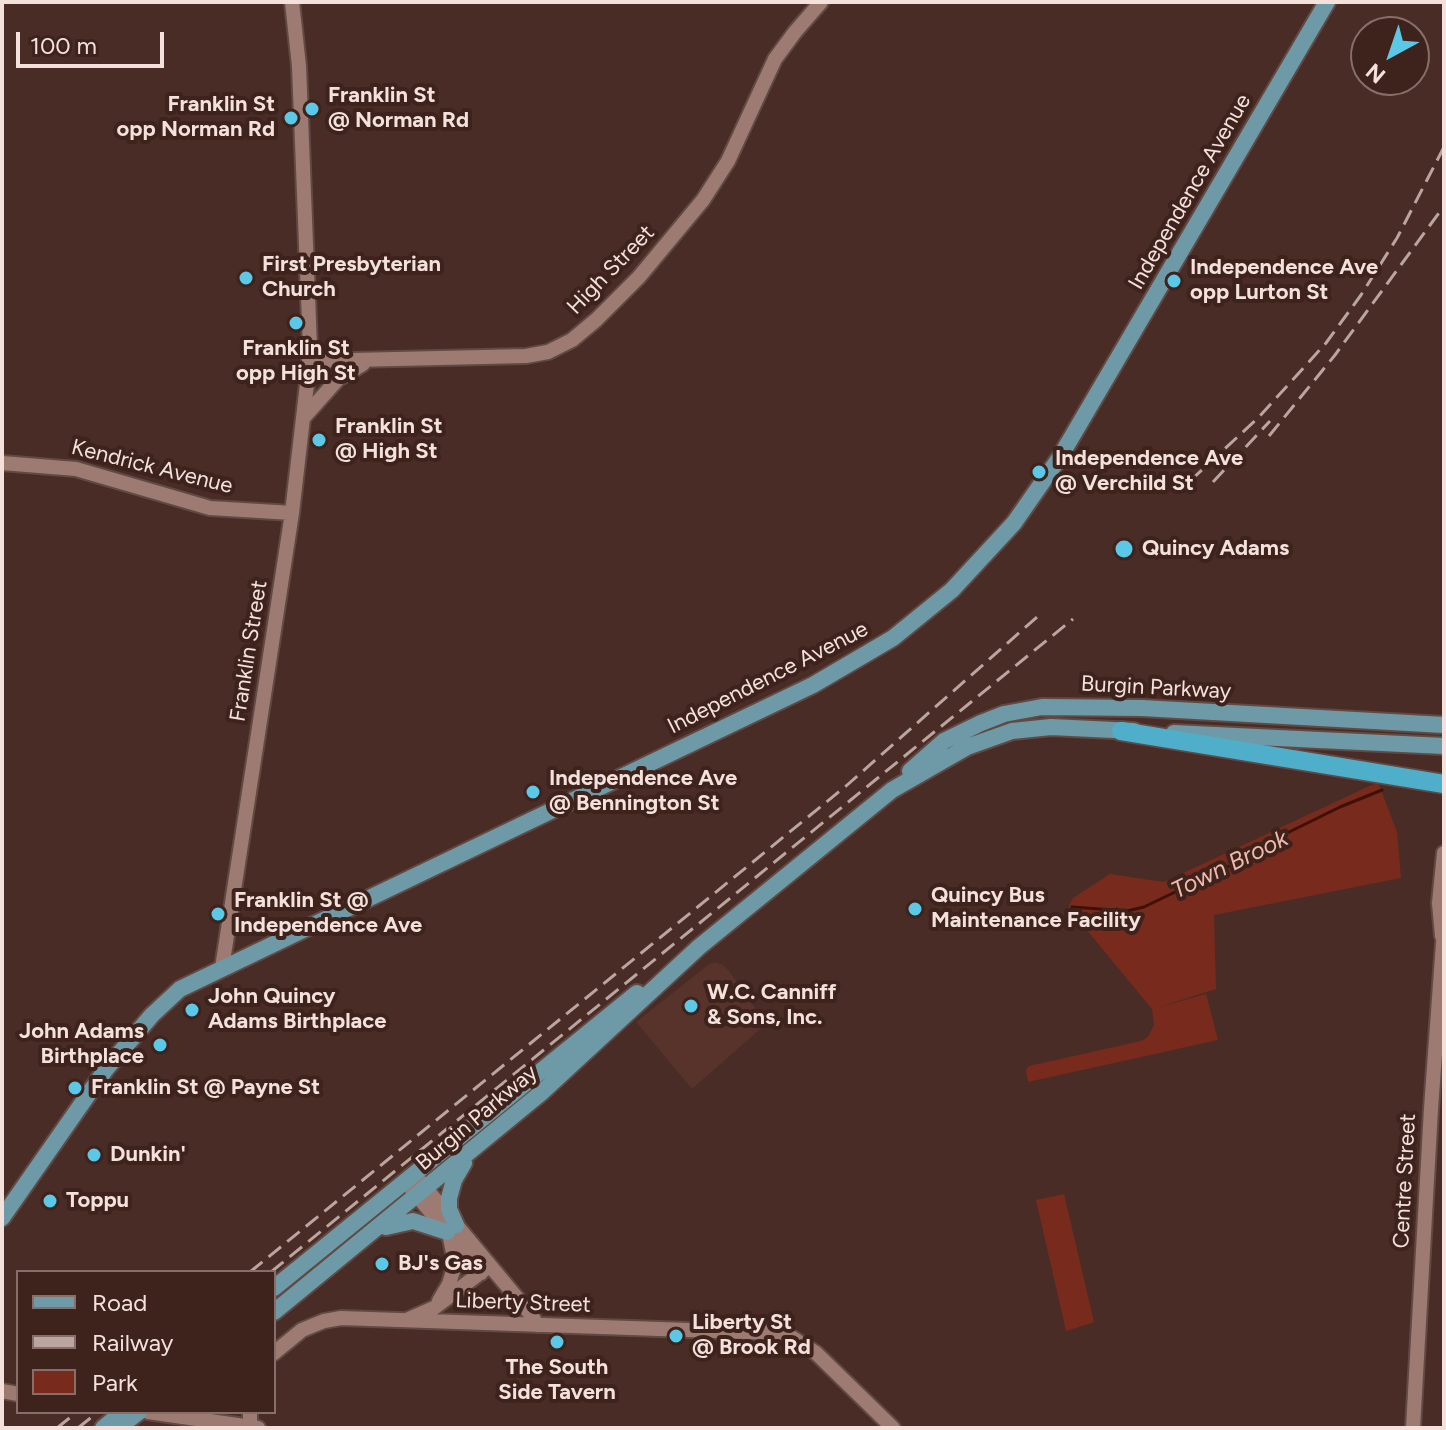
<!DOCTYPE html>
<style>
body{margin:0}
#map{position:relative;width:1446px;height:1430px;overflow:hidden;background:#492c26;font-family:Figtree,sans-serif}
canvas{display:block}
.frame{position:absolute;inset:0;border:4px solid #f4e1dc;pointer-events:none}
.legend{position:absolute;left:16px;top:1270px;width:260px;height:144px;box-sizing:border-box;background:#3e221c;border:2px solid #876e69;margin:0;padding:10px 14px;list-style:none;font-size:24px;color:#f4e1dc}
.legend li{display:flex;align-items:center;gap:16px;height:40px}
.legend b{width:40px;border:2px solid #876e69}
.north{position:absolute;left:1350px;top:16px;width:80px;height:80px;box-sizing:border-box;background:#3e221c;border:2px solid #876e69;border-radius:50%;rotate:220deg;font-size:22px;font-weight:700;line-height:32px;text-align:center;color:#f4e1dc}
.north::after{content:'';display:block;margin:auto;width:28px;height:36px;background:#5bc8e7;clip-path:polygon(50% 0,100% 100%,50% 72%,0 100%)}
.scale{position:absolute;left:16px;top:32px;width:148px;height:36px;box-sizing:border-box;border:4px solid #f4e1dc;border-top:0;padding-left:10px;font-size:24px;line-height:28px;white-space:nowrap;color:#f4e1dc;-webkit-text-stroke:6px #3e221c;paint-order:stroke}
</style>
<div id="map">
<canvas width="1446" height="1430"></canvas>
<div class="frame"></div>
<ul class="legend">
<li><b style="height:10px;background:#6e9aa7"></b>Road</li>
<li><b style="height:10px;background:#bba5a0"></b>Railway</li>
<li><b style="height:22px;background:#782b1c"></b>Park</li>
</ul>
<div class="north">N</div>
<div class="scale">100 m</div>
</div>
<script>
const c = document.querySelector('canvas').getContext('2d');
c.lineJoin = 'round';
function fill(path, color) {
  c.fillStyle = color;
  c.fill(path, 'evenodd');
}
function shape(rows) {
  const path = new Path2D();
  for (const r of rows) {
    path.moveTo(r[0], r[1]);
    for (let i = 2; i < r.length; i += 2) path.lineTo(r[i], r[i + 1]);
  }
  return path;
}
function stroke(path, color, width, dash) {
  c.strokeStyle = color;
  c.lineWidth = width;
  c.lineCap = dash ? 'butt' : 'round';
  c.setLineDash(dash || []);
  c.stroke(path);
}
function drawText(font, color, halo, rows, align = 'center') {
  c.font = font + ' Figtree,sans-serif';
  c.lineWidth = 8;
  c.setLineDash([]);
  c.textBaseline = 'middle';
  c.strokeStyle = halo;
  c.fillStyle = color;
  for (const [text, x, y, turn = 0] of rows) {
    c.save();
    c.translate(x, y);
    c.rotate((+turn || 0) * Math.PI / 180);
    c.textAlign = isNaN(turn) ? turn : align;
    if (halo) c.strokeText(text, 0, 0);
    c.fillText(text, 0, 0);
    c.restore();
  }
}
const built = shape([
 [715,962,723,965,730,972,766,1024,692,1089,636,1022,708,965]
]);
const green = shape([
 [1378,782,1397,832,1401,878,1214,915,1216,989,1156,1008,1206,994,1218,1040,1028,1082,1026,1070,1029,1066,1141,1041,1148,1037,1154,1025,1152,1009,1081,923,1071,916,1068,908,1073,898,1110,874,1164,882],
 [1064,1194,1094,1322,1066,1331,1036,1200]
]);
const stream = shape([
 [1072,907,1127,911,1144,907,1252,855,1281,836,1340,807,1382,790]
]);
const secondary = shape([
 [309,361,526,356,548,352,572,340,596,320,639,277,703,200,728,161,775,59,795,32,821,2],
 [305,416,338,379,363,364],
 [2,463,76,469,210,508,292,513],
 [1442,936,1439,903,1444,853],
 [222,968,292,513,308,375,310,347,299,66,292,2],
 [419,1180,532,1316,537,1325],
 [410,1187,481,1273],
 [439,1301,449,1284,453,1271,454,1258,450,1238],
 [409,1319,434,1308,488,1267],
 [274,1353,302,1330,324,1321,341,1318,775,1333,791,1337,816,1353,893,1428],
 [2,1391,18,1394],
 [148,1412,258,1428],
 [250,1412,250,1428],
 [1413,1428,1431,1109,1444,929]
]);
const primary = shape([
 [1174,733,1444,746],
 [910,771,944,741,981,723,1004,714,1042,707,1142,708,1444,725],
 [2,1218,106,1069,152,1015,180,989,813,685,893,638,952,590,1014,523,1060,457,1327,2],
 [456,1225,449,1209,449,1198,454,1180,464,1163],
 [386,1227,413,1221,447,1232],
 [274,1288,637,993],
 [274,1312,541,1093,699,947,892,790,967,747,1012,731,1051,727,1134,731],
 [103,1428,122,1412],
 [118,1428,139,1412]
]);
const highway = shape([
 [1121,731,1444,784]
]);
const rail = shape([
 [1269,436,1335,355,1444,206],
 [1190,481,1259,417,1326,343,1361,295,1397,238,1444,147],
 [1213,482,1270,421],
 [250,1272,846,786,1037,617],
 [271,1272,1073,619],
 [57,1428,77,1412],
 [78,1428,98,1412]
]);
const markers = [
 [312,109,8,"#5bc8e7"],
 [291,118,8,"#5bc8e7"],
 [246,278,8,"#5bc8e7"],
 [1174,281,8,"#5bc8e7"],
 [296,323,8,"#5bc8e7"],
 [319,440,8,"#5bc8e7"],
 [1039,472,8,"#5bc8e7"],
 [1124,549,10,"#5bc8e7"],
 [533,792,8,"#5bc8e7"],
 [915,909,8,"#5bc8e7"],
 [218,914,8,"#5bc8e7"],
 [691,1006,8,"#5bc8e7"],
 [192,1010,8,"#5bc8e7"],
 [160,1045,8,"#5bc8e7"],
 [75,1088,8,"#5bc8e7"],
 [94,1155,8,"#5bc8e7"],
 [50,1201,8,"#5bc8e7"],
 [382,1264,8,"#5bc8e7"],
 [676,1336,8,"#5bc8e7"],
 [557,1342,8,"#5bc8e7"]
];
const poiNames = [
 ["Franklin St",328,96],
 ["@ Norman Rd",328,121],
 ["Franklin St",275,105,"right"],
 ["opp Norman Rd",275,130,"right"],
 ["First Presbyterian",262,265],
 ["Church",262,290],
 ["Independence Ave",1190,268],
 ["opp Lurton St",1190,293],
 ["Franklin St",296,349,"center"],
 ["opp High St",296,374,"center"],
 ["Franklin St",335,427],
 ["@ High St",335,452],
 ["Independence Ave",1055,459],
 ["@ Verchild St",1055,484],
 ["Quincy Adams",1142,549],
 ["Independence Ave",549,779],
 ["@ Bennington St",549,804],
 ["Quincy Bus",931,896],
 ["Maintenance Facility",931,921],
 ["Franklin St @",234,901],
 ["Independence Ave",234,926],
 ["W.C. Canniff",707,993],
 ["& Sons, Inc.",707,1018],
 ["John Quincy",208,997],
 ["Adams Birthplace",208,1022],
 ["John Adams",144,1032,"right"],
 ["Birthplace",144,1057,"right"],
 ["Franklin St @ Payne St",91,1088],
 ["Dunkin'",110,1155],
 ["Toppu",66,1201],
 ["BJ's Gas",398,1264],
 ["Liberty St",692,1323],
 ["@ Brook Rd",692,1348],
 ["The South",557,1368,"center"],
 ["Side Tavern",557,1393,"center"]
];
const streetNames = [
 ["Independence Avenue",1190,192,-60],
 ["High Street",611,270,-46],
 ["Kendrick Avenue",152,467,14],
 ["Franklin Street",249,651,-81],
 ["Independence Avenue",768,678,-27],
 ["Burgin Parkway",1156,688,3],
 ["Burgin Parkway",477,1118,-40],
 ["Centre Street",1405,1181,-87],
 ["Liberty Street",523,1303,2]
];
const waterNames = [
 ["Town Brook",1230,865,-26]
];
fill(built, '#57332b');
fill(green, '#782b1c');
stroke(stream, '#401007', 3);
stroke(secondary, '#614944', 18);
stroke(primary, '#614944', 20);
stroke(highway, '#614944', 22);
stroke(secondary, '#9d7b73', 14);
stroke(primary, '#6e9aa7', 16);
stroke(highway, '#4fafca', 18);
stroke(rail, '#bba5a0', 3, [16, 8]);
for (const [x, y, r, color] of markers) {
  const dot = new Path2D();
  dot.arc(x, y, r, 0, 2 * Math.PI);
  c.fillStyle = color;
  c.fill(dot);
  stroke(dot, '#3e221c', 3);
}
drawText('bold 22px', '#f4e1dc', '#3e221c', poiNames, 'left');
drawText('22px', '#f4e1dc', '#3e221c', streetNames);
drawText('italic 24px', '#efbaae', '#3e221c', waterNames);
</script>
